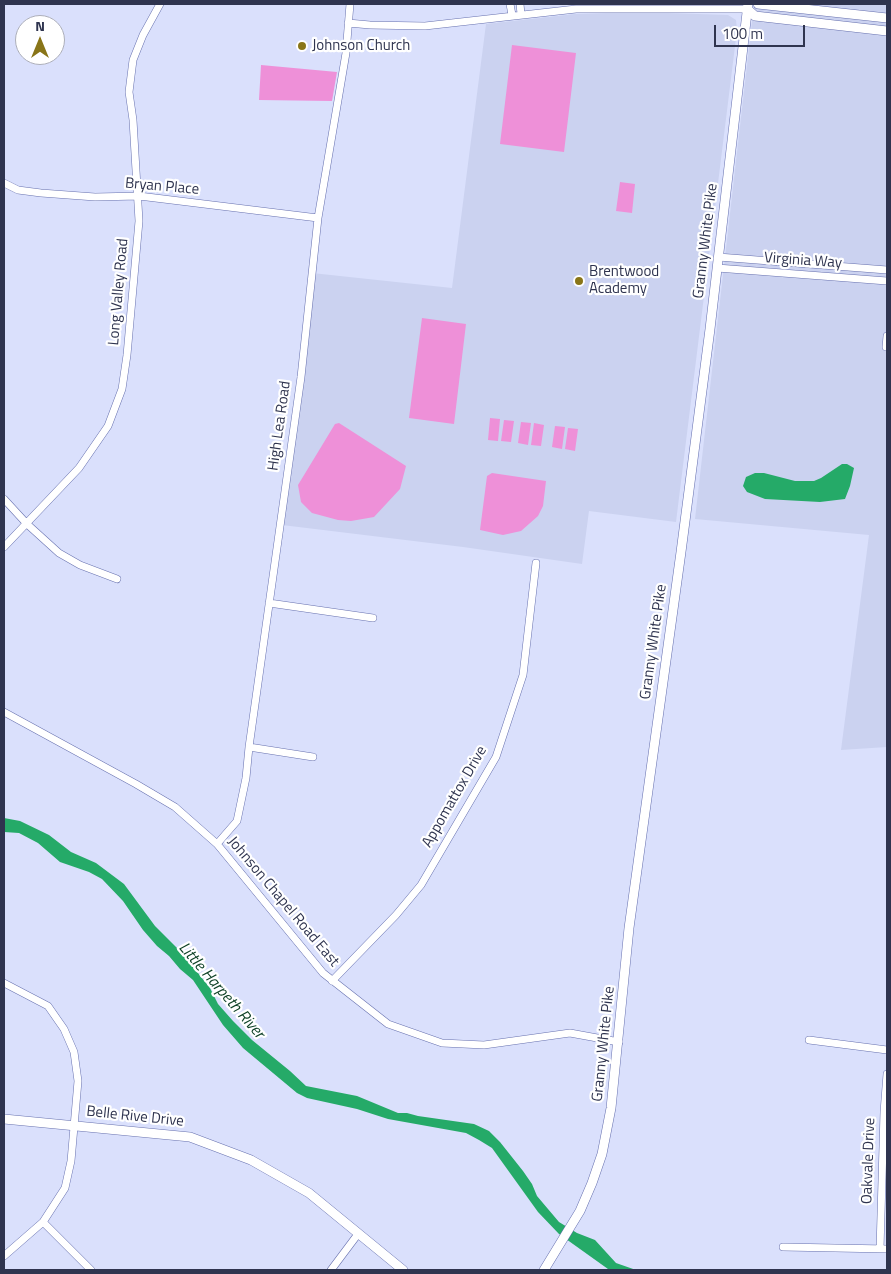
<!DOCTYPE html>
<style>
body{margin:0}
#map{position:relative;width:891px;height:1274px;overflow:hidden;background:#dae0fc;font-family:"Titillium Web",sans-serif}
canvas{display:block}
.frame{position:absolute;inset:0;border:5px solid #2f344f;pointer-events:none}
.north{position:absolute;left:15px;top:15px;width:50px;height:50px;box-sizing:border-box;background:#fff;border:1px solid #acaeb9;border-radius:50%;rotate:0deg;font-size:14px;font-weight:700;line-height:20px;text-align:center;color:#2f344f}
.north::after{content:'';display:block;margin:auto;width:18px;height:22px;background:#897518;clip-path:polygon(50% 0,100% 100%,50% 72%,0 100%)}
.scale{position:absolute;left:714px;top:25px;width:91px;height:22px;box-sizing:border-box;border:2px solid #2f344f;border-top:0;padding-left:6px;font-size:15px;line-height:18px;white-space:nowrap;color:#2f344f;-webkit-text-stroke:4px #fff;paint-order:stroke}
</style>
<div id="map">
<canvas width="891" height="1274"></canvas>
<div class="frame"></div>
<div class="north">N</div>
<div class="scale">100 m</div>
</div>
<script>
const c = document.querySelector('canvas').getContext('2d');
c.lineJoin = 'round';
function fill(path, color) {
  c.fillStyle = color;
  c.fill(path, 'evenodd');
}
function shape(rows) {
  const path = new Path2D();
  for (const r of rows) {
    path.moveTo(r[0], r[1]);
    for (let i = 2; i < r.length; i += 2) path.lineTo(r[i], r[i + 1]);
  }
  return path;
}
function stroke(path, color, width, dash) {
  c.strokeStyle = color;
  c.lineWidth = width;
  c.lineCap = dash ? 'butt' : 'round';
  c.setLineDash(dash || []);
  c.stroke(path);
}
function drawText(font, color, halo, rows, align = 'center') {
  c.font = font + ' "Titillium Web",sans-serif';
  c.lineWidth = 4.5;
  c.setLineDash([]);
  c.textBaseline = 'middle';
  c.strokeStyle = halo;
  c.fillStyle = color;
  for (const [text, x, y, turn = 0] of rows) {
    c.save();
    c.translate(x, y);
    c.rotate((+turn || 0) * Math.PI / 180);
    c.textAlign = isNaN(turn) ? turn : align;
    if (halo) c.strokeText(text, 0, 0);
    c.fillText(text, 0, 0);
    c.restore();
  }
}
const built = shape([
 [754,4,887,4,887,747,841,750,869,535,695,519],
 [638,12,728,15,736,20,737,30,676,522,589,511,582,564,463,547,282,525,312,273,452,288,486,24,575,14]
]);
const green = shape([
 [512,45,576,53,564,152,500,144],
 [261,65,337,72,332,101,259,100],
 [620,182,635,184,632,213,616,211],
 [422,318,466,324,454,424,409,418],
 [490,418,500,419,498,441,488,440],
 [504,420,514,421,511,442,501,441],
 [521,422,531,423,528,445,518,443],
 [339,423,406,466,400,489,374,517,351,521,338,520,312,513,301,502,298,485,335,424],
 [534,423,544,425,541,446,531,445],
 [555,426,565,427,562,449,552,447],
 [568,428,578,429,575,451,565,449],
 [492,473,546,481,543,506,538,516,521,531,503,535,480,530,487,476]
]);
const water = shape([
 [842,464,847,464,854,468,850,486,845,499,820,502,765,499,747,492,743,486,746,477,755,473,764,473,795,481,814,481,821,478],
 [4,818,20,821,49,835,71,852,96,863,124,884,155,926,182,953,210,988,218,1004,233,1021,252,1040,290,1071,306,1086,357,1096,398,1113,407,1113,418,1116,474,1124,489,1131,500,1142,523,1171,532,1184,537,1196,559,1222,577,1233,595,1240,616,1263,636,1270,608,1269,559,1234,538,1212,492,1148,479,1140,466,1133,388,1119,357,1109,307,1098,297,1093,243,1048,223,1025,193,980,180,969,169,956,157,946,143,930,123,901,102,879,89,872,60,862,38,843,19,833,4,832]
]);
const minor = shape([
 [510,4,512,15],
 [520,4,521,14],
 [348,23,370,25,425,26,576,9,747,9],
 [4,183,18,190,41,193,95,197,139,196,318,218],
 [718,257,887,270],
 [717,268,887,281],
 [886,347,887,336],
 [4,499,27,524,59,553,80,565,117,579],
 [4,547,79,468,108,426,122,389,127,355,139,221,133,120,129,92,133,60,143,35,160,4],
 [269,603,373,618],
 [4,712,136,784,175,807,217,844,323,973,388,1024,442,1043,484,1045,570,1033,619,1042],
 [249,747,313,757],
 [217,844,237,821,246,778,249,747,301,377,318,218,346,53,350,4],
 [332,981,396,915,421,885,496,757,523,675,536,563],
 [4,983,48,1006,64,1029,74,1052,78,1081,71,1161,65,1188,43,1222,4,1256],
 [809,1040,887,1050],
 [43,1222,91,1270],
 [783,1247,887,1249],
 [880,1249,884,1112,887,1074],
 [331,1270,358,1234]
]);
const tertiary = shape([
 [4,1119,190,1137,251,1160,309,1193,403,1270]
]);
const secondary = shape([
 [758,4,887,18],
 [747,9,755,16,887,31],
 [544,1270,580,1211,592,1183,602,1154,611,1108,629,928,681,552,710,329,748,4]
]);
const markers = [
 [302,46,5,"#897518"],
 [579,281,5,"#897518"]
];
const poiNames = [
 ["Johnson Church",312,46],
 ["Brentwood",589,272],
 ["Academy",589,289]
];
const streetNames = [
 ["Bryan Place",162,187,5],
 ["Granny White Pike",706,241,-83],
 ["Virginia Way",803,261,4],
 ["Long Valley Road",119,292,-85],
 ["High Lea Road",280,426,-82],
 ["Granny White Pike",654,642,-82],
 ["Appomattox Drive",455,797,-60],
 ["Johnson Chapel Road East",283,902,50],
 ["Granny White Pike",604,1044,-84],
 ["Belle Rive Drive",135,1117,6],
 ["Oakvale Drive",869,1161,-88]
];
const waterNames = [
 ["Little Harpeth River",221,991,49]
];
fill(built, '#cbd2f0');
fill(green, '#ee90d8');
fill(water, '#25aa68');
stroke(minor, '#6771af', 8);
stroke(tertiary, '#6771af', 10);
stroke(secondary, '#6771af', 10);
stroke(minor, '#fff', 7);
stroke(tertiary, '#fff', 9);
stroke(secondary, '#fff', 9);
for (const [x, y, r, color] of markers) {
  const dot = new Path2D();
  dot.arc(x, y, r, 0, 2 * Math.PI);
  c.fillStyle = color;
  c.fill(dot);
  stroke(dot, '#fff', 2);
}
drawText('15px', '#2f344f', '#fff', poiNames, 'left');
drawText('15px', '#2f344f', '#fff', streetNames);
drawText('italic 16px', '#0e4126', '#fff', waterNames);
</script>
